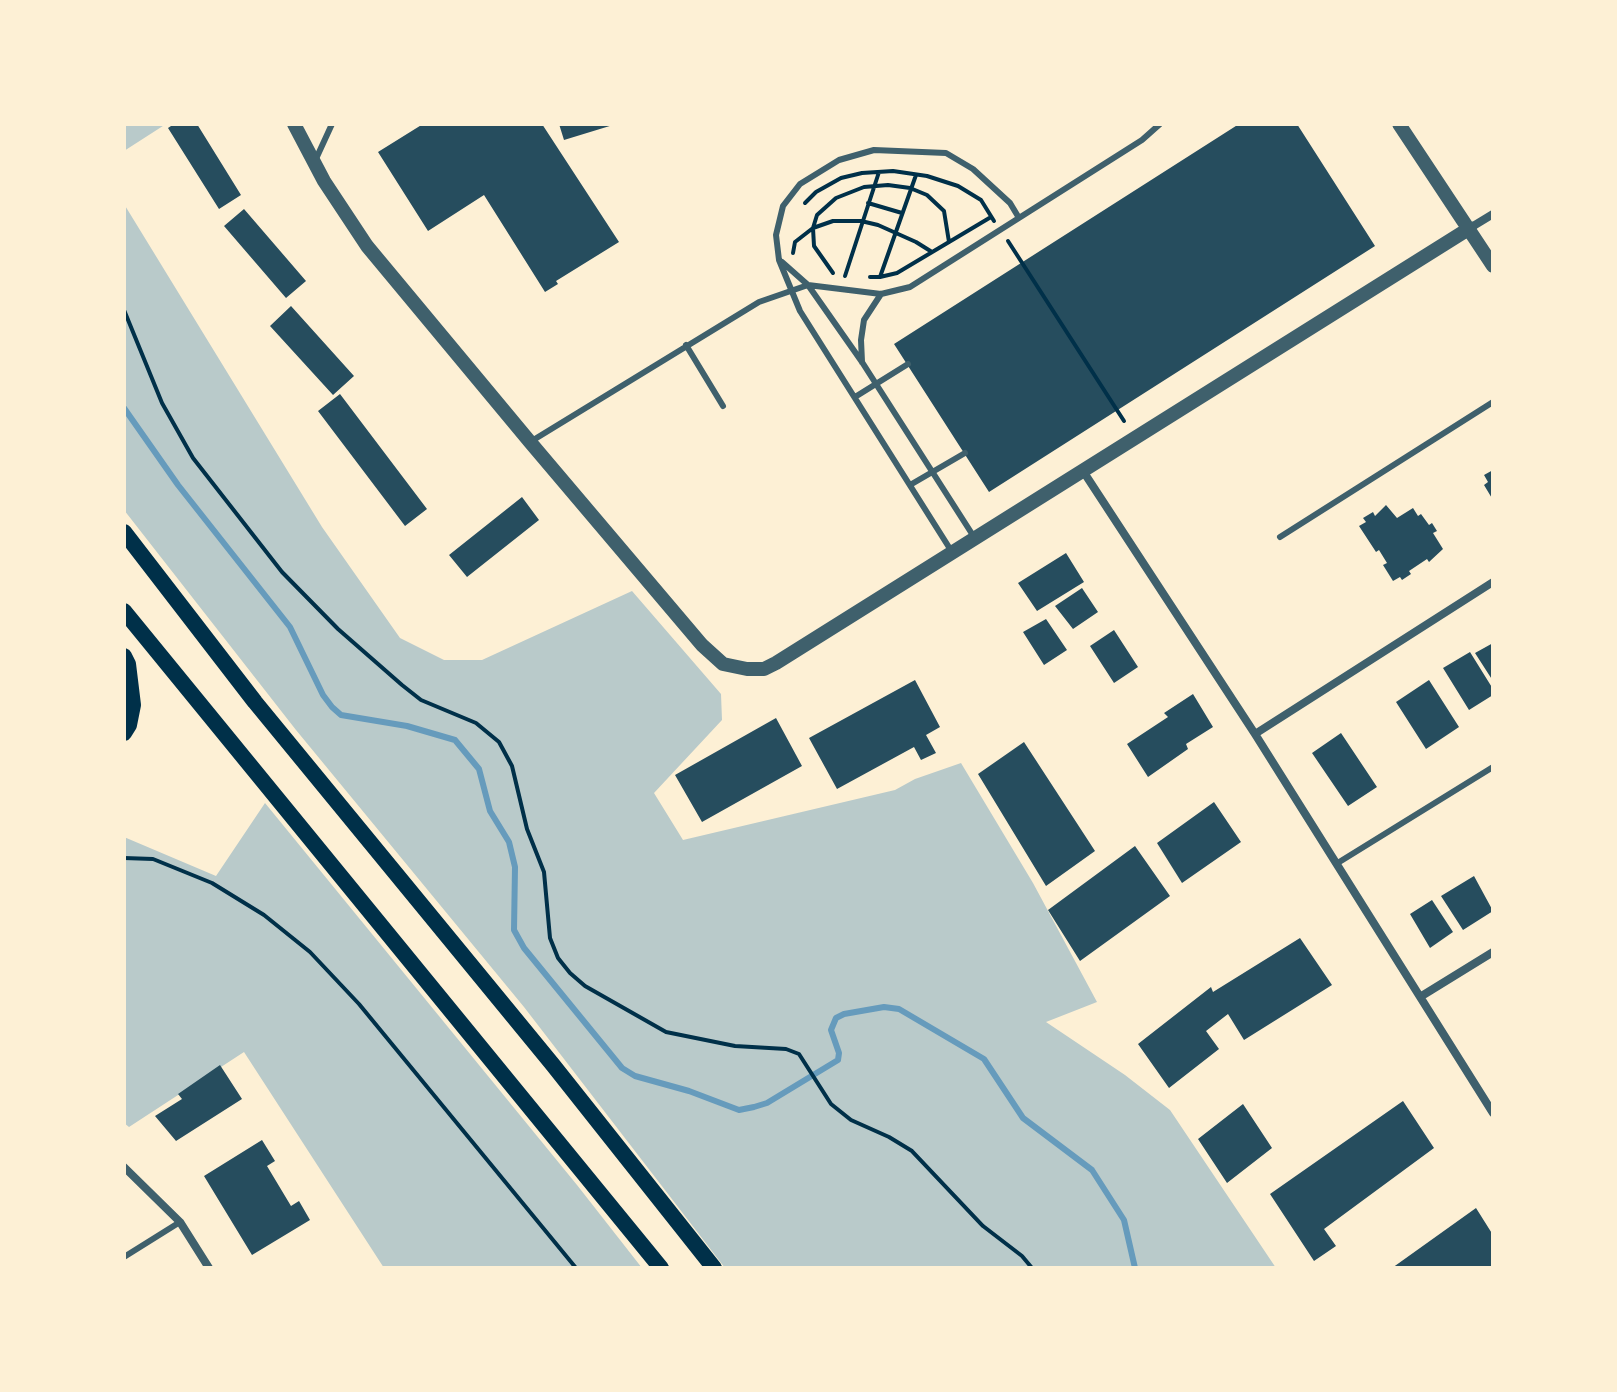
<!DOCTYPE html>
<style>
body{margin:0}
#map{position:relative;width:1617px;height:1392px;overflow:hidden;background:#fdf0d5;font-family:"PT Sans Narrow",sans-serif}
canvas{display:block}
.frame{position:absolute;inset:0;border:126px solid #fdf0d5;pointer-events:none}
</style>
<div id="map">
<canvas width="1617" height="1392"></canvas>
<div class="frame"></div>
</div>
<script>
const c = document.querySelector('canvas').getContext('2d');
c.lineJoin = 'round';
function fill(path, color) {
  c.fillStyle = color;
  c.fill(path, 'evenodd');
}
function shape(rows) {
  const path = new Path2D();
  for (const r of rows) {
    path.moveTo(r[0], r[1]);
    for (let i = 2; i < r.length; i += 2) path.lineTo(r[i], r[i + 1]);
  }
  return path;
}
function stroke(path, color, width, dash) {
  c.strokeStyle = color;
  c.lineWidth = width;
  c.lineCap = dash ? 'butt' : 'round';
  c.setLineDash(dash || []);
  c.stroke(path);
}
const green = shape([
 [124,124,166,124,124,151],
 [124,204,322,527,400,638,444,660,482,660,632,591,721,694,722,720,654,793,683,840,895,790,915,779,961,763,1033,883,1097,1002,1046,1022,1125,1075,1170,1110,1276,1268,725,1268,524,1007,296,730,124,510],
 [265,803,577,1185,642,1268,384,1268,244,1052,129,1127,124,1123,124,837,216,876]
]);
const stream = shape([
 [124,408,178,485,290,627,323,695,332,707,341,715,407,726,455,740,479,769,490,811,509,842,515,867,514,930,524,948,622,1068,635,1076,689,1091,739,1110,754,1107,767,1103,838,1060,839,1053,831,1030,836,1018,844,1014,884,1007,899,1009,984,1059,1023,1118,1092,1170,1124,1220,1135,1268]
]);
const building = shape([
 [174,124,197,124,241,195,219,209,168,128],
 [423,124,542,124,619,242,556,281,558,284,545,292,484,195,428,231,378,152],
 [559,124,612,124,613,125,564,140],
 [1239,124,1297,124,1375,246,989,492,894,344],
 [244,209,306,281,286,298,224,226],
 [291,306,354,376,333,395,270,326],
 [340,394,427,509,405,526,318,411],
 [1493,470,1493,500,1484,485,1488,482,1484,475],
 [522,497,539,520,467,577,449,555],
 [1386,505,1397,518,1413,508,1418,516,1421,514,1429,525,1432,523,1437,531,1433,533,1443,549,1429,562,1427,559,1409,571,1411,574,1402,580,1400,577,1393,581,1383,565,1387,563,1379,550,1376,552,1359,526,1366,522,1363,518,1373,512,1375,516],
 [1066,553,1084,582,1037,611,1018,583],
 [1082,588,1098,612,1073,629,1055,606],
 [1046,619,1067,650,1044,665,1023,632],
 [1114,630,1138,667,1114,683,1090,646],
 [1493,643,1493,681,1475,653],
 [1470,652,1493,689,1493,695,1469,710,1443,668],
 [915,680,940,727,926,735,936,753,921,760,914,747,837,789,809,738],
 [1429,680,1459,727,1426,749,1396,702],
 [1193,694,1213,727,1186,744,1188,749,1148,777,1127,744,1168,717,1164,713],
 [776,718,802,766,702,822,675,775],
 [1341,733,1377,787,1348,806,1312,753],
 [1024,742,1095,851,1046,886,978,774],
 [1214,802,1241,842,1182,883,1157,843],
 [1135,846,1170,896,1080,961,1048,910],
 [1474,876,1493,911,1463,930,1441,896],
 [1432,900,1453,932,1430,948,1410,914],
 [1300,938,1332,985,1244,1040,1228,1014,1206,1031,1219,1049,1169,1088,1138,1044,1211,987,1213,992],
 [220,1065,242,1099,176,1141,155,1116,182,1099,178,1094],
 [1403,1101,1434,1148,1324,1229,1336,1246,1314,1261,1270,1194],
 [1243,1104,1272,1148,1227,1183,1198,1139],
 [262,1140,275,1161,267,1166,291,1206,299,1201,310,1220,252,1255,204,1176],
 [1476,1208,1493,1235,1493,1268,1392,1268]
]);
const path = shape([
 [805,203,816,192,841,178,862,173,893,171,927,176,958,186,981,200,994,221],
 [868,203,902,213],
 [1008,241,1124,421],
 [793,253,795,242,813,228,833,221,861,221,878,225,916,242,932,252],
 [833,273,814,246,813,228,817,215,836,198,864,187,888,185,910,188,927,195,944,211,949,242],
 [845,276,879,172],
 [870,277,880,277,897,273,991,217],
 [880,277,916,175],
 [124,310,162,403,193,458,282,572,338,629,402,685,421,700,476,723,499,742,512,766,527,829,544,872,550,938,558,958,570,973,585,986,666,1032,735,1046,786,1049,799,1054,831,1104,851,1120,889,1137,912,1151,983,1226,1022,1256,1032,1268],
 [124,858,153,859,212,883,264,915,310,952,359,1004,576,1268]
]);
const service = shape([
 [315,161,332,124],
 [782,262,808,285,862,362,974,537],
 [686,345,723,406],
 [862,362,861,340,864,320,881,294],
 [855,397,908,364],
 [530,442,759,302,808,285,881,294,910,287,1142,140,1160,124],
 [910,485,965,453],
 [1280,537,1493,402],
 [952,552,800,311,779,260,776,235,783,206,800,184,839,160,874,150,946,153,973,169,1010,203,1019,218],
 [1336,864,1493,767],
 [124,1257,180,1222]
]);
const minor = shape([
 [1470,228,1493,214],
 [1083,471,1255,734,1493,1113],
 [1255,734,1493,582],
 [1420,997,1493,952],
 [124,1167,180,1222,209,1268]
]);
const tertiary = shape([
 [294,124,324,181,367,246,530,442,702,645,723,664,747,669,764,669,776,663,1470,228],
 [1399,124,1493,266]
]);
const secondary = shape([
 [124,532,255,702,553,1065,714,1268],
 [124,611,661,1268],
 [124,656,128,664,133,705,129,725,124,733]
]);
fill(green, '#b9caca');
stroke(stream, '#669bbc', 6);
fill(building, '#264d5e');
stroke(path, '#003049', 4);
stroke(service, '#3f606c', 6);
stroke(minor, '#3f606c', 8);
stroke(tertiary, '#3f606c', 14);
stroke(secondary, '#003049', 16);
</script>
